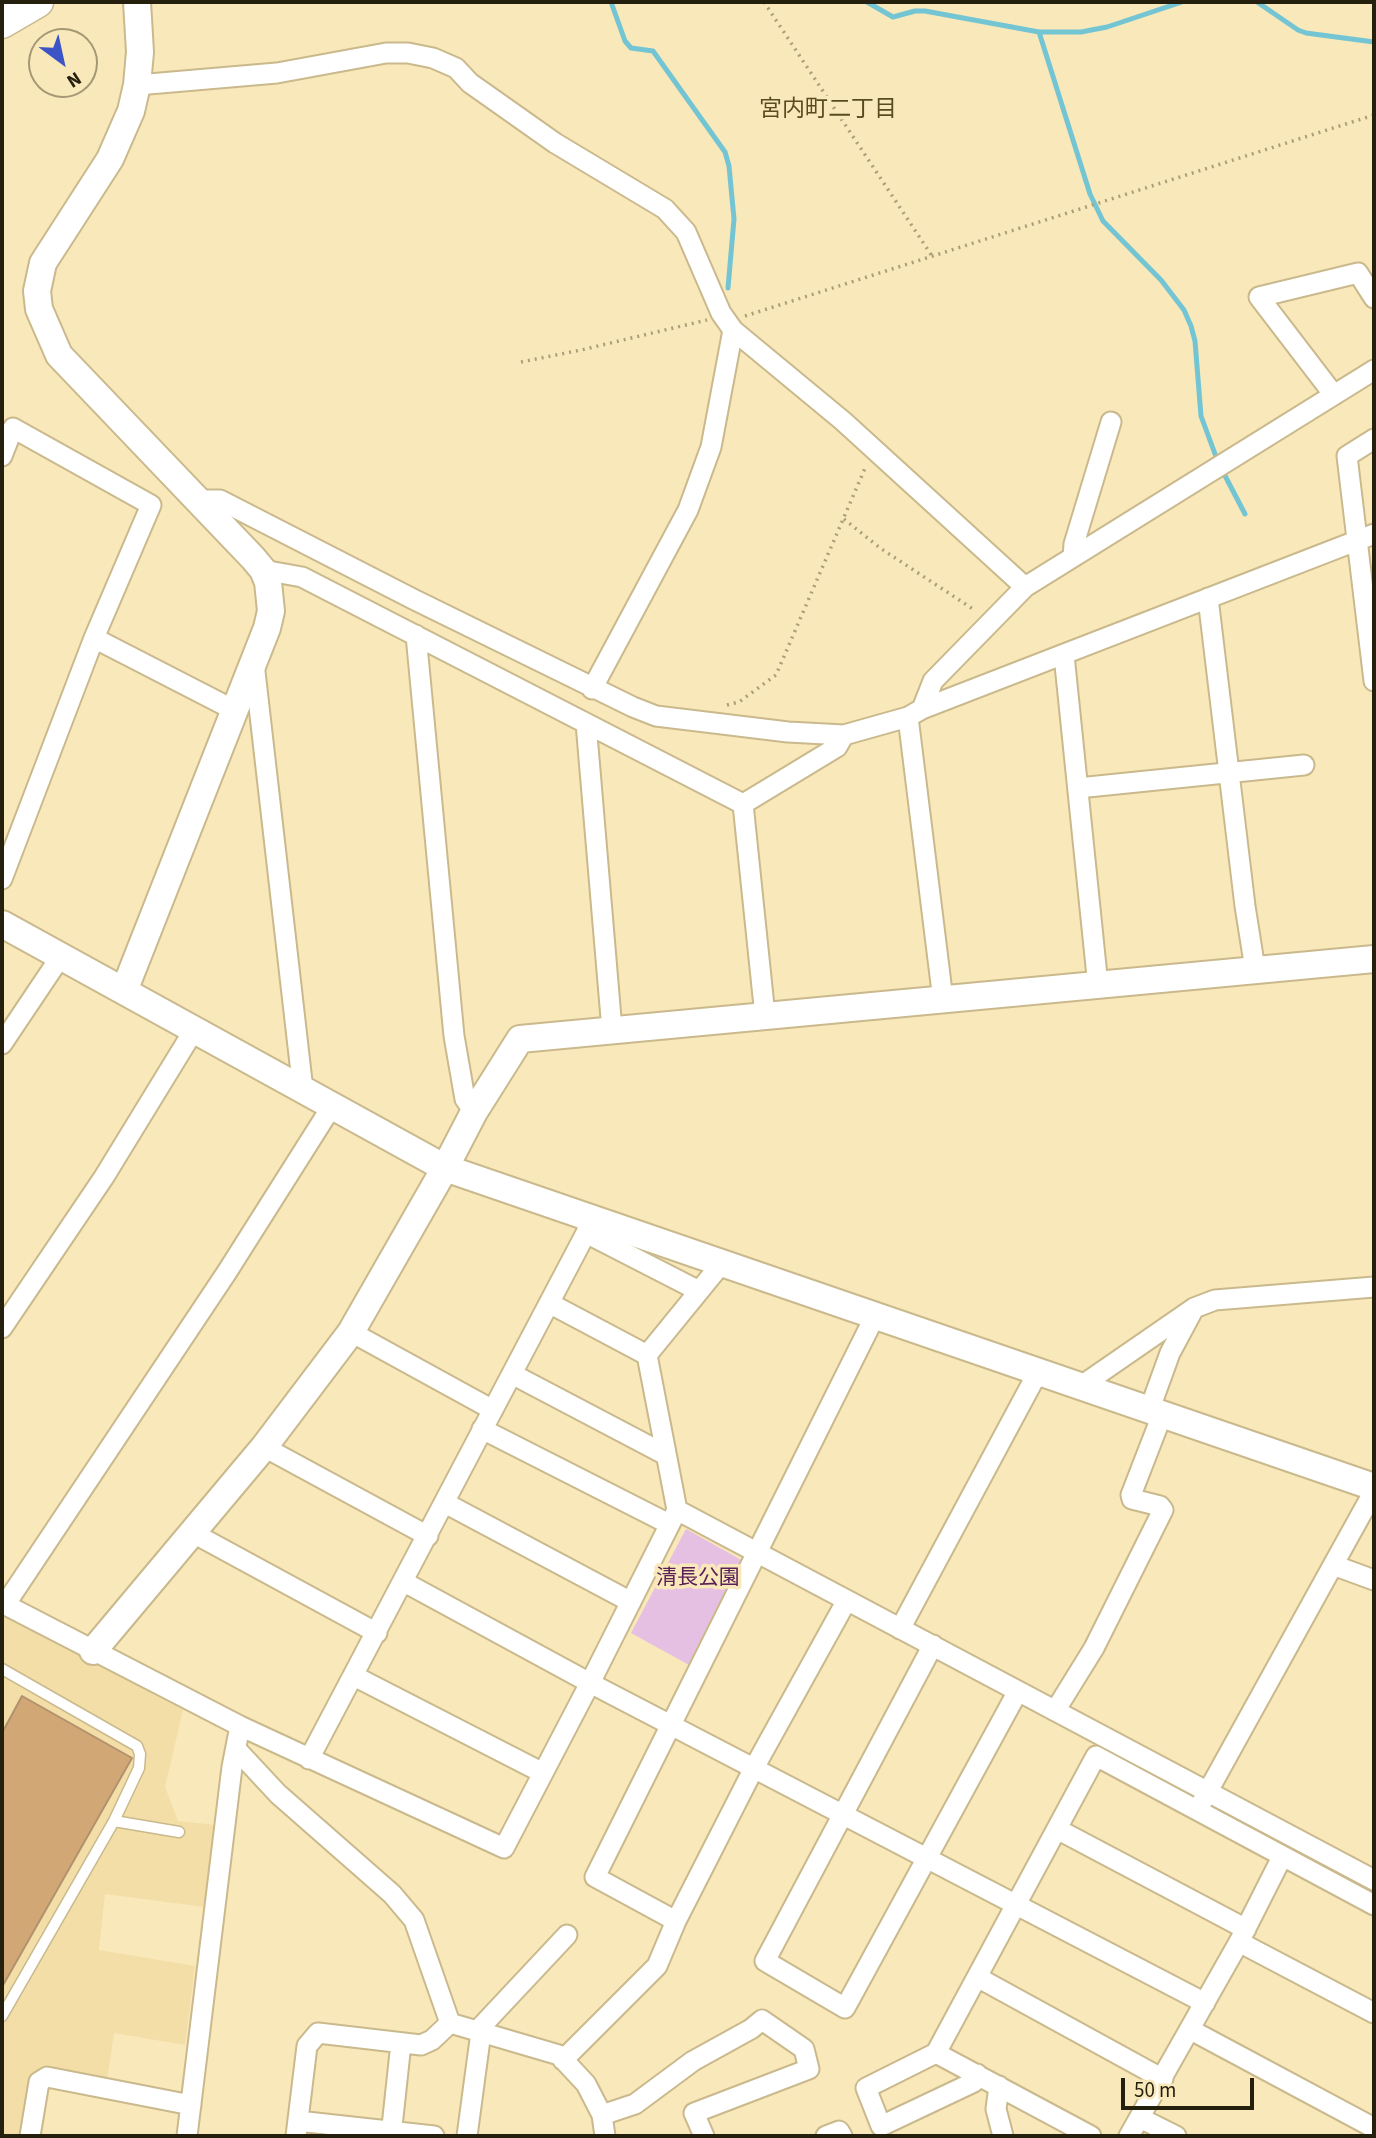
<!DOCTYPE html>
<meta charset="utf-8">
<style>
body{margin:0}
#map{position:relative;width:1376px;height:2138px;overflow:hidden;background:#f9e8ba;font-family:"Source Sans 3",sans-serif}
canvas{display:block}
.frame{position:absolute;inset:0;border:4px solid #251f0d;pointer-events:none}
.north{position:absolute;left:28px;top:28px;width:70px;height:70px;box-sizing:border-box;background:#f9e8ba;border:2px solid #a49875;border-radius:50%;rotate:147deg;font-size:19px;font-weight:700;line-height:28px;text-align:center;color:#251f0d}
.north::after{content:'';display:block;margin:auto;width:24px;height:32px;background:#3d54c7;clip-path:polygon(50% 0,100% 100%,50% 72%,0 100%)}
.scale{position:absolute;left:1121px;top:2078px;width:133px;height:32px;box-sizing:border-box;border:4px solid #251f0d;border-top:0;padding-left:9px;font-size:21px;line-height:24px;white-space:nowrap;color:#251f0d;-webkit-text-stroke:5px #f9e8ba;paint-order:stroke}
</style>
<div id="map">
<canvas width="1376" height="2138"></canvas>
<div class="frame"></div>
<div class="north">N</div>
<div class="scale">50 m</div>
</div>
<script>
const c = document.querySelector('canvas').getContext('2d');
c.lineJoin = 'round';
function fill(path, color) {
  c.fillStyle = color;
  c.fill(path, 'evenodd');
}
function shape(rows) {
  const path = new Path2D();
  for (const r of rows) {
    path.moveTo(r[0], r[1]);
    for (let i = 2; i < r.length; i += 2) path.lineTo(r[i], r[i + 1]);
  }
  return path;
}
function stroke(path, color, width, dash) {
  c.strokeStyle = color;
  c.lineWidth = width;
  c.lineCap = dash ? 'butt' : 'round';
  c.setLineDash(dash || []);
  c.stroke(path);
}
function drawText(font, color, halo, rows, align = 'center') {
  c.font = font + ' "Source Sans 3","Noto Sans JP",sans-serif';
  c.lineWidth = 7;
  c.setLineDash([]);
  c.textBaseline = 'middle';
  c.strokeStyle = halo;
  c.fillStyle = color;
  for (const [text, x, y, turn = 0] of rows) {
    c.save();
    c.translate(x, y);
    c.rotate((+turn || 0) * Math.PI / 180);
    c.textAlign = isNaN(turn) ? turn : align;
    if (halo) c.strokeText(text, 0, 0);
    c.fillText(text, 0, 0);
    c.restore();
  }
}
const built = shape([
 [2,1614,183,1710,165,1787,178,1821,216,1825,205,1907,105,1894,99,1950,195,1966,185,2045,114,2033,107,2082,36,2070,23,2136,2,2136]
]);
const green = shape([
 [686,1529,745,1562,689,1665,631,1633]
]);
const stream = shape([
 [611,2,625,41,631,48,653,51,725,152,729,166,734,219,728,288],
 [867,2,893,17,915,11,925,11,1039,32,1081,32,1107,27,1182,2],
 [1257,2,1298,30,1306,33,1374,42],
 [1039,32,1090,194,1103,221,1161,280,1184,310,1191,326,1195,341,1201,416,1218,462],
 [1222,470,1245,514]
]);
const building = shape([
 [22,1696,132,1758,2,1987,2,1733,22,1696]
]);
const path = shape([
 [764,2,932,256],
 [745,316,1374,115],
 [521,362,581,350,707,320],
 [844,519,880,548,976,611],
 [727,705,739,702,776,675,866,466]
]);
const lane = shape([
 [2,1669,137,1746,140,1754,139,1768,114,1821,2,2016],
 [114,1821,179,1832]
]);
const street = shape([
 [137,85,277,73,386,53,408,53,433,58,456,68,470,83,555,143,665,209,686,232,721,313,733,330,843,421,1025,587],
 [1334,395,1259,297,1358,273,1374,298],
 [1374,439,1347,456,1374,681],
 [2,456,13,428,151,505,94,638,2,879],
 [200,500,220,500,413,599,633,707,656,716,788,732,844,735,908,717,922,709,1374,534],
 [1073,557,1074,544,1111,422],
 [263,570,302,577,743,804],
 [1208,598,1245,906,1255,969],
 [416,635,454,1036,465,1099,474,1112],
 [94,638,234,710],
 [1064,655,1098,986],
 [254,663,303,1090],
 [592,689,688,510,711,447,733,330],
 [922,709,933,681,1025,587,1374,370],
 [908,717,943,1000],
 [586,723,612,1030],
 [1078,788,1304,765],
 [765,1016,743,804,837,747,844,735],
 [2,1044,61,956],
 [586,1233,699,1291],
 [549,1303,647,1355],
 [2,1328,104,1177,194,1030],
 [351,1332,493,1410],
 [512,1374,666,1455],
 [1081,1386,1194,1308,1215,1300,1374,1287],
 [1149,1411,1170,1353,1192,1312],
 [482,1429,669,1524],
 [264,1447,428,1536],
 [445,1503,631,1602],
 [677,1510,1374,1880],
 [193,1533,377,1633],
 [1333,1565,1374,1580],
 [404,1582,590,1683,1205,2003],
 [847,1600,754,1768,676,1921,595,1877,875,1316],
 [2,1603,240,1726,504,1848,590,1683,677,1510,647,1355,722,1263],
 [5,1605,227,1272,332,1106],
 [900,1629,1038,1372],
 [933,1645,765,1961,845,2008,1018,1691],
 [354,1676,543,1773],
 [1055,1711,1094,1648,1163,1510,1160,1506,1132,1499,1131,1495,1162,1415],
 [237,1750,278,1794,392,1894,414,1920,450,2023],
 [309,1759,586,1233,590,1218],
 [1202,1802,1374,1491],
 [1057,1829,1246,1929],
 [1239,1942,1374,2013],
 [977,1977,1163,2079],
 [450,2023,559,2055,586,2084,602,2115,605,2136],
 [1191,2030,1374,2128],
 [477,2031,567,1935],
 [936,2053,1091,2136],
 [563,2060,657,1966,676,1921],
 [977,2074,974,2082,881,2126,866,2088,936,2053,1096,1756,1374,1905],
 [999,2086,996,2109,1003,2136],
 [602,2115,635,2104,693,2061,751,2029,762,2020,804,2049,809,2069,694,2113,704,2136],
 [1140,2118,1176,2136],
 [298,2121,434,2136],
 [30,2136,39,2082,47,2077,191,2105],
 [187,2136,232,1767,240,1726],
 [296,2136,307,2046,318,2033,421,2045,432,2040,450,2023],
 [391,2136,401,2043],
 [467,2136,481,2032],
 [826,2136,839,2131,842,2136],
 [1129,2136,1239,1942,1282,1857]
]);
const secondary = shape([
 [2,924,445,1168,1374,1487],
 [124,991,267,628,271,611,268,582,263,570,253,558,59,355,39,309,37,291,43,263,110,159,131,111,137,85,140,52,137,2],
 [93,1651,264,1447,351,1332,445,1168,474,1112,520,1039,1374,959]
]);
const primary = shape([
 [2,23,38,2]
]);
const parkNames = [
 ["清長公園",698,1579]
];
const neighbourhoodNames = [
 ["宮内町二丁目",828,111]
];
fill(built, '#f3dea8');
fill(green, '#e6c0e2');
stroke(stream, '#74c5d4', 5);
fill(building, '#d1a775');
stroke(building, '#b2926e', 2);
stroke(lane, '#c9b98c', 13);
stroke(street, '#c9b98c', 23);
stroke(secondary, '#c9b98c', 30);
stroke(primary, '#c9b98c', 33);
stroke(path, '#ab9e7a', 3.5, [2, 5]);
stroke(lane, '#fff', 10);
stroke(street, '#fff', 19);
stroke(secondary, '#fff', 26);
stroke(primary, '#fff', 30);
drawText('21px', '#5a2057', '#f9e8ba', parkNames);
drawText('23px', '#5a4b20', '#f9e8ba', neighbourhoodNames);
</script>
